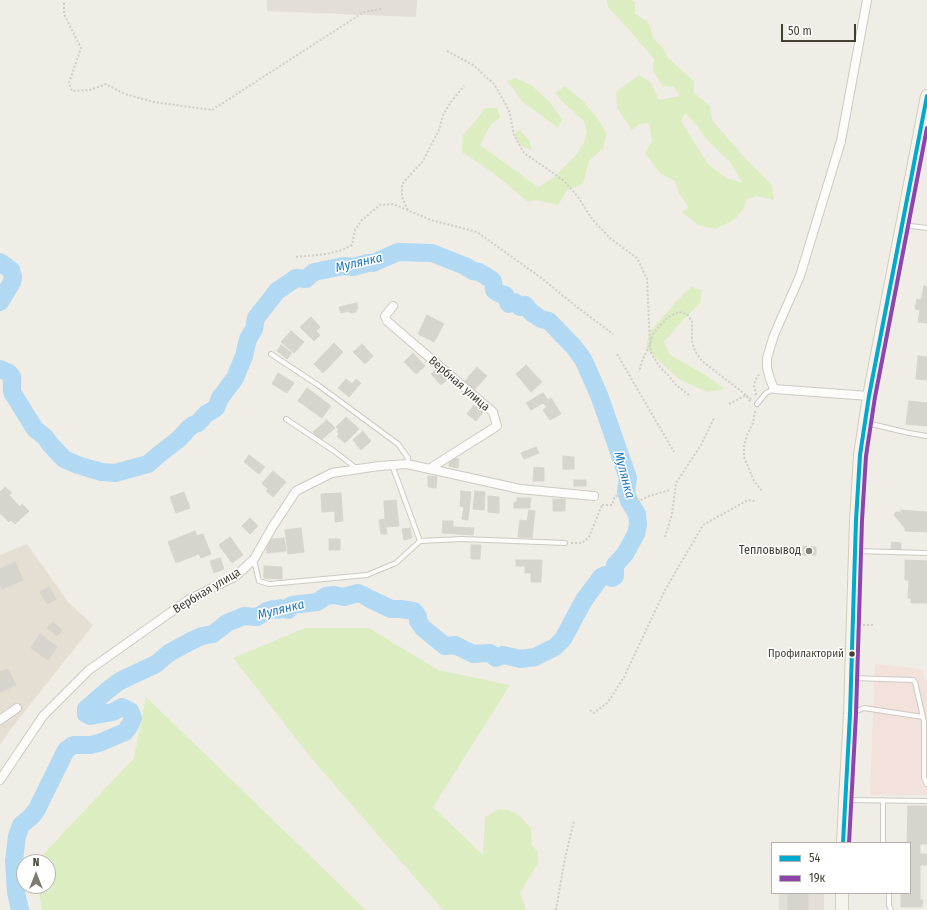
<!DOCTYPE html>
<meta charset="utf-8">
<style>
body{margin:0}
#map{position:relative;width:927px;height:910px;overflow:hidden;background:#efede6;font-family:"Fira Sans Condensed",sans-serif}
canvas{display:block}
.legend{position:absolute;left:771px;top:842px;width:140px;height:52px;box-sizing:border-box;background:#fff;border:1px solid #b5b2ad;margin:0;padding:5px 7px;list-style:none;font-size:12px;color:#453e32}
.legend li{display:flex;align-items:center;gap:8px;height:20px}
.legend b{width:20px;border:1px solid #b5b2ad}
.north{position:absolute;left:16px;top:854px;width:40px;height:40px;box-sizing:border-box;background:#fff;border:1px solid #b5b2ad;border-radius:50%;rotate:0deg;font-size:11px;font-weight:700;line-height:16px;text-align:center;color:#453e32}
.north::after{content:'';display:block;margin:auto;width:14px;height:18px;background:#807b71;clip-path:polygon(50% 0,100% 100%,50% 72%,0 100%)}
.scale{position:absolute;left:781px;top:24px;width:75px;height:18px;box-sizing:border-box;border:2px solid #453e32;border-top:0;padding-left:5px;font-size:12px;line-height:14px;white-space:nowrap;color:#453e32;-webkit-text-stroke:3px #fff;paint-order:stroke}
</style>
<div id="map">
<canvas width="927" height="910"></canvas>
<ul class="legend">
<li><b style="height:5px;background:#00a9ce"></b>54</li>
<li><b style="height:5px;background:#8e44ad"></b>19к</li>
</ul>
<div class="north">N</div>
<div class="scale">50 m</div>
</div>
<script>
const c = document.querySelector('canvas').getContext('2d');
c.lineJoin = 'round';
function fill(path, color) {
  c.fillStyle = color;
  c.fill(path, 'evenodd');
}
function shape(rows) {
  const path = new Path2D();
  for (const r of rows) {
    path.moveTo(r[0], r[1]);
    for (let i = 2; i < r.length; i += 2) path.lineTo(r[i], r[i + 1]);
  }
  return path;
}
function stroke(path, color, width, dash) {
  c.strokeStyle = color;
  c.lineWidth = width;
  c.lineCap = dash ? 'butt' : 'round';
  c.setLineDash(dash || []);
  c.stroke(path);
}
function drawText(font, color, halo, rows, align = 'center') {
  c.font = font + ' "Fira Sans Condensed",sans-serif';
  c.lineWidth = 3;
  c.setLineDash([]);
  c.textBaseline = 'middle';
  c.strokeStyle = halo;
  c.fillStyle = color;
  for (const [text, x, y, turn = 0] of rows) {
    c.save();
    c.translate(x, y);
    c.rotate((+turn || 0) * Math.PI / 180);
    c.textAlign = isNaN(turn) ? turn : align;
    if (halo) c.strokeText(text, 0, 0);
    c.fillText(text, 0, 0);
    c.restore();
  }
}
const residential = shape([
 [27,544,68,602,93,625,10,730,0,745,0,555]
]);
const industrial = shape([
 [267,0,417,0,416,17,267,11],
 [779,893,824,893,824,910,779,910]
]);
const medical = shape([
 [875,664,922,669,925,680,927,680,927,795,870,795]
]);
const green = shape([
 [607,0,631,0,635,3,635,14,648,22,654,39,663,48,668,58,694,81,694,93,710,106,712,120,744,157,772,185,774,200,757,196,747,199,744,208,734,220,715,229,698,225,682,212,689,208,679,193,675,181,661,174,645,153,652,141,649,123,639,124,632,130,617,108,616,92,639,75,651,83,659,100,680,96,674,87,663,86,653,71,654,59,633,34,608,7],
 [685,113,697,125,707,140,731,163,743,183,726,178,708,164,681,121],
 [516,78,532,86,549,101,562,119,558,128,523,102,507,81],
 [565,86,583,101,598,119,607,134,603,148,589,161,583,184,567,190,558,205,536,200,528,202,492,172,462,152,463,135,472,125,485,108,497,108,500,118,491,124,480,145,538,187,553,178,575,156,584,143,587,131,584,121,565,104,555,93],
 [519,129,529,140,532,150,520,146,514,135],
 [691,287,702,290,700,303,679,324,664,342,670,355,704,374,725,389,707,392,679,379,646,349,649,333,673,305],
 [305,628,369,628,438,670,510,685,433,807,483,855,485,817,498,809,508,810,520,816,531,828,532,845,538,852,538,863,520,893,526,910,443,910,312,759,233,658],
 [146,697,366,910,42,910,38,886,48,886,48,862,36,862,134,758]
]);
const river = shape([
 [0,262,11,270,13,277,12,282,0,302],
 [0,369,9,373,12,377,12,392,35,429,45,437,50,444,64,459,78,465,91,469,102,472,115,473,148,464,157,456,179,439,189,428,193,425,198,423,206,414,216,408,220,398,235,378,244,356,248,339,254,329,256,318,277,291,296,278,306,279,314,272,344,266,353,267,368,263,373,263,398,252,432,253,465,266,473,271,479,272,489,278,493,281,494,290,498,293,505,295,509,304,515,302,520,307,525,305,532,313,541,319,549,321,573,346,583,359,599,395,628,478,626,492,629,501,637,514,638,525,636,534,625,554,615,565,615,576,612,578,605,575,601,577,584,600,563,639,555,647,535,657,521,659,503,655,496,658,490,653,473,654,455,645,445,646,423,628,418,621,418,616,414,611,401,609,391,609,370,599,363,595,358,593,344,597,334,595,326,596,317,602,292,605,289,607,288,610,280,608,278,610,273,609,267,611,257,617,244,616,227,623,213,634,202,636,191,641,169,653,156,664,120,681,109,689,86,709,86,714,90,716,113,712,122,707,130,711,133,718,130,725,125,732,99,743,90,745,73,745,66,750,37,809,31,817,21,825,17,836,14,861,16,892,20,910]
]);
const building = shape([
 [924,286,927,287,927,323,918,322,920,310,915,309,917,299,921,300,924,286],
 [357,303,358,309,356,309,356,312,350,313,349,311,341,313,339,307,357,303],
 [427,315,444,324,434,342,418,334,427,315],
 [311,317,320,327,316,331,320,335,314,341,300,327,311,317],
 [291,331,304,342,294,353,281,342,291,331],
 [334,343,343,352,323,373,314,364,334,343],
 [362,344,373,356,365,364,353,352,362,344],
 [281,345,292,353,287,359,277,351,281,345],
 [413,353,425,366,416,374,404,362,413,353],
 [918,356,927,357,927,380,916,379,918,356],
 [526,365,542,382,531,392,516,374,526,365],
 [477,367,487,376,473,391,464,382,477,367],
 [438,368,448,379,441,385,431,374,438,368],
 [278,373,294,383,287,393,272,384,278,373],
 [346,379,352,384,356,379,361,383,349,397,338,388,346,379],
 [307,388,331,406,322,418,298,401,307,388],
 [543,393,548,400,551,398,561,414,550,420,543,410,547,407,543,403,531,410,526,403,543,393],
 [909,401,927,403,927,426,906,424,909,401],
 [474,405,483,412,476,421,467,414,474,405],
 [346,417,359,429,345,443,337,436,339,434,337,431,339,429,336,427,346,417],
 [327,420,335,428,321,440,313,432,327,420],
 [363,431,371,441,361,450,353,440,363,431],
 [536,447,539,453,524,459,521,453,536,447],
 [249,455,265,467,259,474,244,462,249,455],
 [563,456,574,457,574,469,563,469,563,456],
 [450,457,459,459,458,468,449,466,450,457],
 [534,467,544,468,544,481,533,481,534,467],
 [273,471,286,482,273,497,266,491,268,489,262,483,273,471],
 [428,476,437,477,436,488,428,487,428,476],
 [574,480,586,480,586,486,574,486,574,480],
 [5,487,12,493,9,495,20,507,22,504,29,511,15,524,11,520,9,522,0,513,0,492,5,487],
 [461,491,471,492,468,520,462,519,464,507,460,506,461,491],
 [475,491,485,492,484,510,473,509,475,491],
 [184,492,190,508,176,513,170,497,184,492],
 [341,493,343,521,335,522,335,511,322,512,321,494,341,493],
 [488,496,499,497,499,513,488,512,488,496],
 [517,498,531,498,530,508,514,508,514,502,517,502,517,498],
 [553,499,565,499,565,511,553,511,553,499],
 [396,500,399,526,386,527,387,534,381,534,379,520,385,519,384,501,396,500],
 [529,510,535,511,532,538,518,537,520,520,527,521,529,510],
 [901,510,927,512,927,532,905,531,905,528,894,515,896,512,901,512,901,510],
 [250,518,258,526,250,534,242,526,250,518],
 [443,521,453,521,453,527,474,528,473,535,442,533,443,521],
 [301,528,304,552,288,554,285,530,301,528],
 [410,528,412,538,404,540,402,529,410,528],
 [195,531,197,536,203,534,211,554,201,558,199,554,176,563,168,542,195,531],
 [230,537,243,555,232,563,219,545,230,537],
 [284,538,286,551,267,553,265,540,284,538],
 [329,539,340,539,340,550,329,550,329,539],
 [892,542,901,543,901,550,891,550,892,542],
 [471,545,481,545,480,559,471,559,471,545],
 [803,546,816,547,816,555,803,555,803,546],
 [220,558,224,569,214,573,210,561,220,558],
 [516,560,542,560,541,582,531,582,531,573,525,573,525,566,516,566,516,560],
 [905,560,927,561,927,603,911,603,911,598,908,598,909,580,905,580,905,560],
 [15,562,23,580,2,589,0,584,0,569,15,562],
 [264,566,282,567,282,579,264,578,264,566],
 [49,587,56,599,47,604,40,592,49,587],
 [53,622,62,630,57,636,47,628,53,622],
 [40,634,57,647,48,660,31,648,40,634],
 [8,669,16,685,0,692,0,672,8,669],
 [908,806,927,806,927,844,920,844,920,854,927,854,927,865,920,865,920,900,923,900,922,907,901,907,901,893,910,893,910,843,907,843,908,806],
 [788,893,808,893,808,910,788,910,788,893]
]);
const path = shape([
 [64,3,64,14,81,48,69,83,72,91,90,90,106,84,125,94,154,102,212,110,364,12,381,9],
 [447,51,473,65,494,84,509,110,514,135,524,153,563,180,578,197,592,219,611,239,637,258,647,279,650,344,642,361,639,372],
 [408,210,402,197,402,184,423,161,439,130,443,115,451,102,464,86],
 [296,257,327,254,342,250,352,245,355,230,362,220,380,205,393,204,431,220,477,232,540,277,577,307,613,334],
 [617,354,674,452],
 [689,395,676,385,668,375,659,366,651,353,650,344,653,334,668,317,679,312,687,314,692,322,692,341,695,351,702,361,746,395,751,403],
 [756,395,754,386,755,381,760,373],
 [729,404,746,395,752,400],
 [755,411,753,423,748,433,744,445,744,457,754,481,762,491],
 [602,505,612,505,615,496,635,496,639,501,649,496,670,490],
 [665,537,672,514,676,483,701,445,714,418],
 [571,543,582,543,589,537,602,505],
 [863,625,873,625],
 [590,710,594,713,607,703,614,693,624,677,665,590,703,525,748,500,755,501],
 [556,910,564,863,574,820]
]);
const service = shape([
 [903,225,927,228],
 [271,354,318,385,398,444,408,458,407,464],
 [757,404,766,393,774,389],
 [286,419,334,451,356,468],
 [867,423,909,433,927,436],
 [392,465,420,541],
 [855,551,927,553],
 [254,560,259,581,269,584,367,575,396,563,420,541,462,539,565,543],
 [852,678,913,680,915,682,924,722,924,778,927,784],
 [852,713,864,708,923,717],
 [847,800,927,801],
 [883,843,883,800],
 [889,893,889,905,891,910]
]);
const minor = shape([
 [867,0,841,141,800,276,774,335,767,358,767,368,770,379,774,389,869,396],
 [393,306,385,316,387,321,493,412,497,426,429,469],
 [0,720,17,708],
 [0,780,43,716,89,670,188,600,236,576,254,559,273,526,296,491,332,473,379,466,407,464,520,489,594,496]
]);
const secondary = shape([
 [843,843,845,800,850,714,856,520,860,455,869,396,927,96],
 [842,910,842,893]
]);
const bus1 = shape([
 [843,843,850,714,856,520,860,455,869,396,927,96]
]);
const bus2 = shape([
 [849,843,856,714,862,520,866,456,875,397,927,128]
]);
const markers = [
 [809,551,4,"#807b71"],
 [852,654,3.5,"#453e32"]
];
const busNames = [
 ["Профилакторий",844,654]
];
const streetNames = [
 ["Вербная улица",459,384,41],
 ["Вербная улица",207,591,-31]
];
const poiNames = [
 ["Тепловывод",801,551]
];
const waterNames = [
 ["Мулянка",359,263,-13],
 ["Мулянка",624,475,75],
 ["Мулянка",281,610,-14]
];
fill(residential, '#e4dfd2');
fill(industrial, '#e3ded7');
fill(medical, '#f3e1dc');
fill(green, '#dcedc2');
stroke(river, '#b1d9f3', 18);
fill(building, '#d7d4cd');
stroke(building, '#d8d4cc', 1);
stroke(service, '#cdcac4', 6);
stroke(minor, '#cdcac4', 10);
stroke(secondary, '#d1ccbd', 14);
stroke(path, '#d1cdc8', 2, [2, 2]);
stroke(service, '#fdfcfb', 4);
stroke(minor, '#fdfcfb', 8);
stroke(secondary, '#f6f4ed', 12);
stroke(bus1, '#00a9ce', 4);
stroke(bus2, '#8e44ad', 4);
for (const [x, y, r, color] of markers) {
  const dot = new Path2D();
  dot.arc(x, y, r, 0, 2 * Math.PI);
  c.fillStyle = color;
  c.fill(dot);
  stroke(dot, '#fff', 1.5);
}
drawText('11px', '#453e32', '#fff', busNames, 'right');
drawText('12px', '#453e32', '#fff', streetNames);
drawText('12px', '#453e32', '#fff', poiNames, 'right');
drawText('italic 13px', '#207bbd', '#fff', waterNames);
</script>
